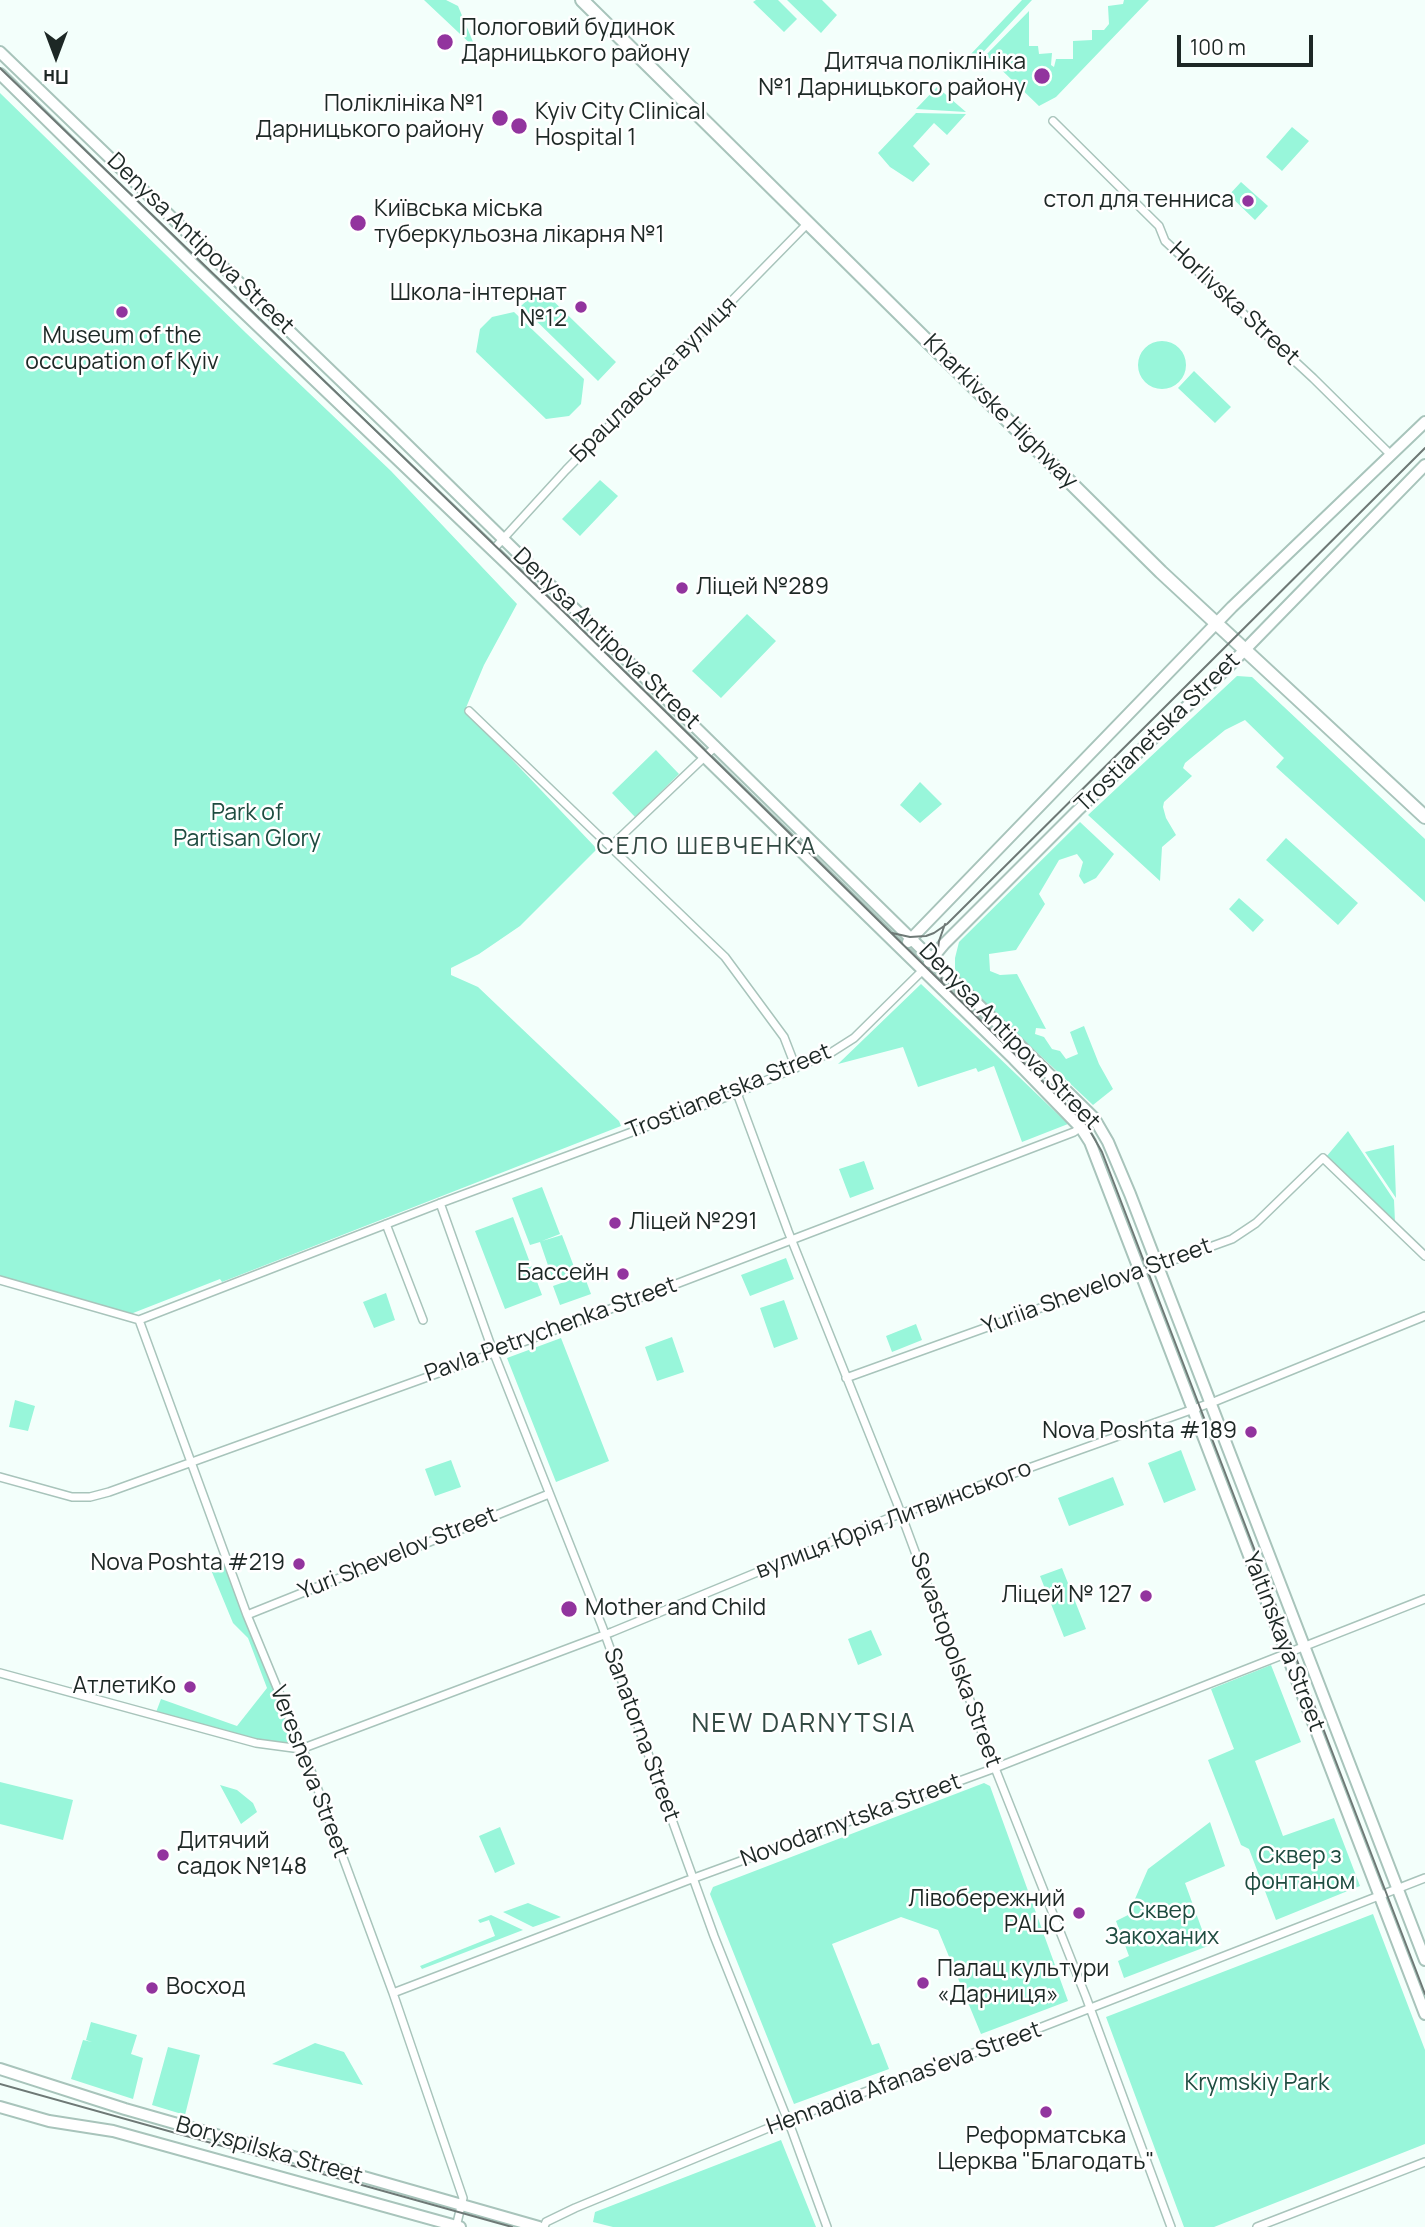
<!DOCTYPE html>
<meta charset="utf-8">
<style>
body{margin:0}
#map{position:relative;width:1425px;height:2227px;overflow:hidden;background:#f3fffb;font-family:Manrope,sans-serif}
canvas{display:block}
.north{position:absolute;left:21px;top:21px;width:70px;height:70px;-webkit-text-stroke:5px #fff;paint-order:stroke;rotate:180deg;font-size:19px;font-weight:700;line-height:28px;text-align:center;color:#1d2825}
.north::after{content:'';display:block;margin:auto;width:24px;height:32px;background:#1d2825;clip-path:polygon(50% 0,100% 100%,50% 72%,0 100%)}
.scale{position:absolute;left:1177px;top:35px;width:136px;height:32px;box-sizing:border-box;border:4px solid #1d2825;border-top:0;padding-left:9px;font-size:21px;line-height:24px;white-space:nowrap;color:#1d2825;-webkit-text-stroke:5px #fff;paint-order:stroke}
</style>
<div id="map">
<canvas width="1425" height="2227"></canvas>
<div class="north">Пн</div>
<div class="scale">100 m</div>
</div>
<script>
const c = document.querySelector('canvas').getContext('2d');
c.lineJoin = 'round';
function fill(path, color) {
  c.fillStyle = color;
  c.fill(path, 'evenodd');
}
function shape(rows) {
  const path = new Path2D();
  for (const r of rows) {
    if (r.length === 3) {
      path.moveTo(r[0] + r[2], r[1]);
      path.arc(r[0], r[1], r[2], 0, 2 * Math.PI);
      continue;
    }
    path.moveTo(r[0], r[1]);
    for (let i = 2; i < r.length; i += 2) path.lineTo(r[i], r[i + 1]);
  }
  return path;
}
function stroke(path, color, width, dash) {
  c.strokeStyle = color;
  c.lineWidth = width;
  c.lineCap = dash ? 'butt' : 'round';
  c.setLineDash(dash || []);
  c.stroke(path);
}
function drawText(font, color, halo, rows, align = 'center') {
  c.font = font + ' Manrope,sans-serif';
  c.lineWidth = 5;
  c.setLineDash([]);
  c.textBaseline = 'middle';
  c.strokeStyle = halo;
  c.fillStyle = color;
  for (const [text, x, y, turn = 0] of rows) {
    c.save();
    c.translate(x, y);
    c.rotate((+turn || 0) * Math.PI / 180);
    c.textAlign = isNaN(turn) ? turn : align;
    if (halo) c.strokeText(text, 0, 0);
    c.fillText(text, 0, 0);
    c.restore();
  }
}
const green = shape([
 [424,0,446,0,458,6,476,49],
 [756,0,778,0,797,19,784,32,753,2],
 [787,0,822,0,837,15,821,33],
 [1022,0,1032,0,975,61,970,55],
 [1124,0,1149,0,1056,97,1039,106,986,55,1029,11,1029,46,1038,46,1039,54,1052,53,1051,65,1054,67,1056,59,1073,59,1073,41,1092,40,1092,30,1104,30,1109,24,1108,6,1123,4],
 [937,87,966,112,916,109],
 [0,93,246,333,391,471,517,604,484,665,465,710,597,849,520,926,479,954,451,968,451,975,478,987,619,1121,621,1126,222,1282,220,1279,128,1315,0,1276],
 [916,113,966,114,947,135,934,123,913,146,930,164,913,182,890,167,878,153],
 [1292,127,1309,141,1282,171,1266,157],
 [1241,182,1268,206,1255,220,1229,195],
 [540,288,616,362,598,381,521,306],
 [514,312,584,379,581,404,569,416,546,419,476,352,480,329,492,317],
 [1162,365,24],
 [1194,371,1231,407,1215,423,1178,388],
 [600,480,618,496,580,536,562,519],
 [747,614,776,641,721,698,692,671],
 [1237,676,1252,677,1425,839,1425,902,1276,767,1284,758,1245,720,1225,730,1185,763,1183,768,1192,776,1164,802,1163,807,1166,818,1176,835,1162,847,1160,881,1088,815],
 [656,750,679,774,635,817,612,793],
 [920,782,942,804,920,823,900,805],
 [1080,822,1114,854,1096,878,1084,884,1079,876,1083,862,1077,854,1059,860,1039,894,1045,904,1016,950,989,954,990,971,1000,975,1017,974,1046,1029,1036,1028,1035,1034,1044,1037,1052,1049,1060,1051,1066,1059,1078,1054,1070,1032,1084,1026,1099,1064,1113,1089,1093,1105,963,983,955,970,955,958,959,942],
 [1286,838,1358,903,1338,925,1266,860],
 [1239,898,1264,920,1253,932,1229,909],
 [921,984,992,1051,1068,1124,1022,1142,994,1066,978,1072,976,1068,918,1087,903,1047,838,1064],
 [1348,1131,1394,1200,1395,1222,1326,1157],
 [1394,1145,1396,1198,1365,1152],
 [864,1161,874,1189,850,1198,839,1169],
 [542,1187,560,1234,542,1241,562,1235,576,1272,553,1280,540,1242,530,1245,512,1198],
 [513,1217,542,1295,505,1309,475,1231],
 [786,1258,794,1279,750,1296,741,1275],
 [584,1275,591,1294,560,1305,553,1286],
 [386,1293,395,1320,374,1328,363,1302],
 [784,1300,798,1339,774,1348,760,1308],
 [916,1324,922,1340,892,1352,886,1336],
 [672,1337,684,1372,657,1381,645,1347],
 [561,1338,609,1461,556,1482,507,1358],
 [15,1400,35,1406,28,1431,9,1427],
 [1181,1450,1196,1490,1164,1503,1148,1463],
 [451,1460,461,1487,435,1496,425,1469],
 [1113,1477,1124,1505,1069,1526,1058,1498],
 [227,1561,301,1749,256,1743,155,1715,161,1699,237,1726,267,1688,248,1638,233,1623,209,1565],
 [1062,1568,1086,1629,1064,1637,1040,1576],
 [871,1630,882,1655,858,1665,848,1639],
 [1271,1665,1301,1742,1255,1761,1283,1836,1334,1818,1360,1886,1276,1920,1249,1849,1241,1845,1208,1760,1234,1749,1211,1689],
 [0,1782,73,1800,63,1840,0,1824],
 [984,1783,990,1786,1068,2001,981,2034,938,1930,901,1917,832,1944,872,2045,879,2043,889,2069,794,2104,710,1894,713,1887],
 [220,1785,237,1790,253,1803,257,1812,241,1824],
 [1210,1822,1225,1866,1185,1883,1208,1946,1124,1978,1118,1961,1129,1956,1116,1921,1128,1915,1148,1869],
 [500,1827,515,1864,495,1873,479,1836],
 [528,1903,561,1917,533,1927,503,1912],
 [1373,1914,1425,2050,1425,2144,1214,2227,1184,2227,1106,2017],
 [491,1915,523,1930,422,1969,420,1966,495,1936,489,1920,480,1923,478,1920],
 [91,2022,137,2035,131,2054,143,2058,133,2099,71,2079,83,2040,92,2042,86,2040],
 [315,2043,344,2052,363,2085,272,2064],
 [168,2047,200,2055,185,2115,152,2105],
 [781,2140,816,2227,613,2227,593,2222,595,2212]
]);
const street = shape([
 [1053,121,1159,226,1165,241,1313,378,1391,455],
 [492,551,566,470,808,223],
 [469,711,725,957,784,1037,796,1068],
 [610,847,716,746],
 [737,1093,788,1231,897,1503,995,1768,1086,1997,1171,2227],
 [440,1203,491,1346,602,1626,714,1936,792,2131,827,2227],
 [386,1224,423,1320],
 [0,1280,139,1320,446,1201,737,1093,832,1052,854,1038,923,970],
 [139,1320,247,1615,307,1760,393,1993,463,2198,456,2227],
 [846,1378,1232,1239,1256,1223,1323,1158,1425,1256],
 [0,1477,72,1497,90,1497,109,1492,494,1353,663,1289,1074,1132,1094,1118],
 [247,1615,549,1494],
 [0,1673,256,1743,301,1749,612,1632,889,1518,1216,1401,1425,1316],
 [393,1993,686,1881,995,1768,1425,1599],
 [544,2227,546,2222,575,2208,795,2117,993,2046,1425,1878],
 [1257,2227,1425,2162]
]);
const secondary = shape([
 [0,52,390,428,1094,1118,1108,1142,1130,1194,1425,1960],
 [0,74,194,265,509,566,1014,1059,1081,1128,1090,1142,1144,1282,1425,2014],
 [908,942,1232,607,1425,422],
 [929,962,944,944,1077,811,1228,667,1425,465],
 [0,2069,125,2109,539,2227],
 [0,2107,49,2121,113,2131,460,2227]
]);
const primary = shape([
 [582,0,1161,572,1425,817]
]);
const tram = shape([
 [0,68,569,617,1086,1124,1102,1152,1425,1994],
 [892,933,910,937,926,936,934,933,947,924,1425,448],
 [942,982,937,957,939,941,945,924],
 [0,2084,512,2227]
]);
const markers = [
 [445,42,9,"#92349e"],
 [1042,76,9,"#92349e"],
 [500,118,9,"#92349e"],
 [519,126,9,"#92349e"],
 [1248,201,7,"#92349e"],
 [358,223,9,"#92349e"],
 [581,307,7,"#92349e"],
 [122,312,7,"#92349e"],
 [682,588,7,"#92349e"],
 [615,1223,7,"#92349e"],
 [623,1274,7,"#92349e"],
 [1251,1432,7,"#92349e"],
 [299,1564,7,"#92349e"],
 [1146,1596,7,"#92349e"],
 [569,1609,9,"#92349e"],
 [190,1687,7,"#92349e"],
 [163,1855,7,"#92349e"],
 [1079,1913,7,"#92349e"],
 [923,1983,7,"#92349e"],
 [152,1988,7,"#92349e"],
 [1046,2112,7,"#92349e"]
];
const poiNames = [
 ["Пологовий будинок",461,29,"left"],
 ["Дарницького району",461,55,"left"],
 ["Дитяча поліклініка",1026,63],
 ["№1 Дарницького району",1026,89],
 ["Поліклініка №1",484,105],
 ["Дарницького району",484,131],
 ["Kyiv City Clinical",535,113,"left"],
 ["Hospital 1",535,139,"left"],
 ["стол для тенниса",1234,201],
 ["Київська міська",374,210,"left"],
 ["туберкульозна лікарня №1",374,236,"left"],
 ["Школа-інтернат",567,294],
 ["№12",567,320],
 ["Museum of the",122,337,"center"],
 ["occupation of Kyiv",122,363,"center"],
 ["Ліцей №289",696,588,"left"],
 ["Ліцей №291",629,1223,"left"],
 ["Бассейн",609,1274],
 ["Nova Poshta #189",1237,1432],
 ["Nova Poshta #219",285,1564],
 ["Ліцей № 127",1132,1596],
 ["Mother and Child",585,1609,"left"],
 ["АтлетиКо",176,1687],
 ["Дитячий",177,1842,"left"],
 ["садок №148",177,1868,"left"],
 ["Лівобережний",1065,1900],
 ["РАЦС",1065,1926],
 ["Палац культури",937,1970,"left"],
 ["«Дарниця»",937,1996,"left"],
 ["Восход",166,1988,"left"],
 ["Реформатська",1046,2137,"center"],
 ["Церква \"Благодать\"",1046,2163,"center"]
];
const streetNames = [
 ["Denysa Antipova Street",200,244,44],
 ["Horlivska Street",1234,304,43],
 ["Брацлавська вулиця",654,380,-45],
 ["Kharkivske Highway",1000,412,45],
 ["Denysa Antipova Street",606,639,44],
 ["Trostianetska Street",1158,733,-44],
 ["Denysa Antipova Street",1009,1037,46],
 ["Trostianetska Street",729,1092,-22],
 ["Yuriia Shevelova Street",1097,1287,-20],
 ["Pavla Petrychenka Street",551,1330,-20],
 ["вулиця Юрія Литвинського",894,1520,-21],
 ["Yuri Shevelov Street",398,1554,-22],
 ["Yaltinskaya Street",1283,1642,69],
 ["Sevastopolska Street",955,1660,70],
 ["Sanatorna Street",641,1735,70],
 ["Veresneva Street",309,1772,69],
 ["Novodarnytska Street",851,1821,-20],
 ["Hennadia Afanas'eva Street",904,2079,-20],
 ["Boryspilska Street",269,2151,16]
];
const parkNames = [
 ["Park of",247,814],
 ["Partisan Glory",247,840],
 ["Сквер з",1300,1857],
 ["фонтаном",1300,1883],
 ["Сквер",1162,1912],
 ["Закоханих",1162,1938],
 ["Krymskiy Park",1257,2084]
];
const neighbourhoodNames = [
 ["СЕЛО ШЕВЧЕНКА",707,847]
];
const quarterNames = [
 ["NEW DARNYTSIA",804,1725]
];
fill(green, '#98f6da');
stroke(street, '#a8c4bb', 10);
stroke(secondary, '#a8c4bb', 14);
stroke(primary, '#a8c4bb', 16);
stroke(street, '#fff', 7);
stroke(secondary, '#fff', 10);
stroke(primary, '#fff', 12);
stroke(tram, '#6e7976', 2);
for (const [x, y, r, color] of markers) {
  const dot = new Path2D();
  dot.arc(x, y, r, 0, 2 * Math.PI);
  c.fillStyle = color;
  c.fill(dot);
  stroke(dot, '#fff', 2.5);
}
drawText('23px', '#1d2825', '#fff', poiNames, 'right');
drawText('23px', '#1d2825', '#fff', streetNames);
drawText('23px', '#1e4c40', '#fff', parkNames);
c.letterSpacing = '2px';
drawText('24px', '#324a43', '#fff', neighbourhoodNames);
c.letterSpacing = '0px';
c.letterSpacing = '2px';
drawText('26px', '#324a43', '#fff', quarterNames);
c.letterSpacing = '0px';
</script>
